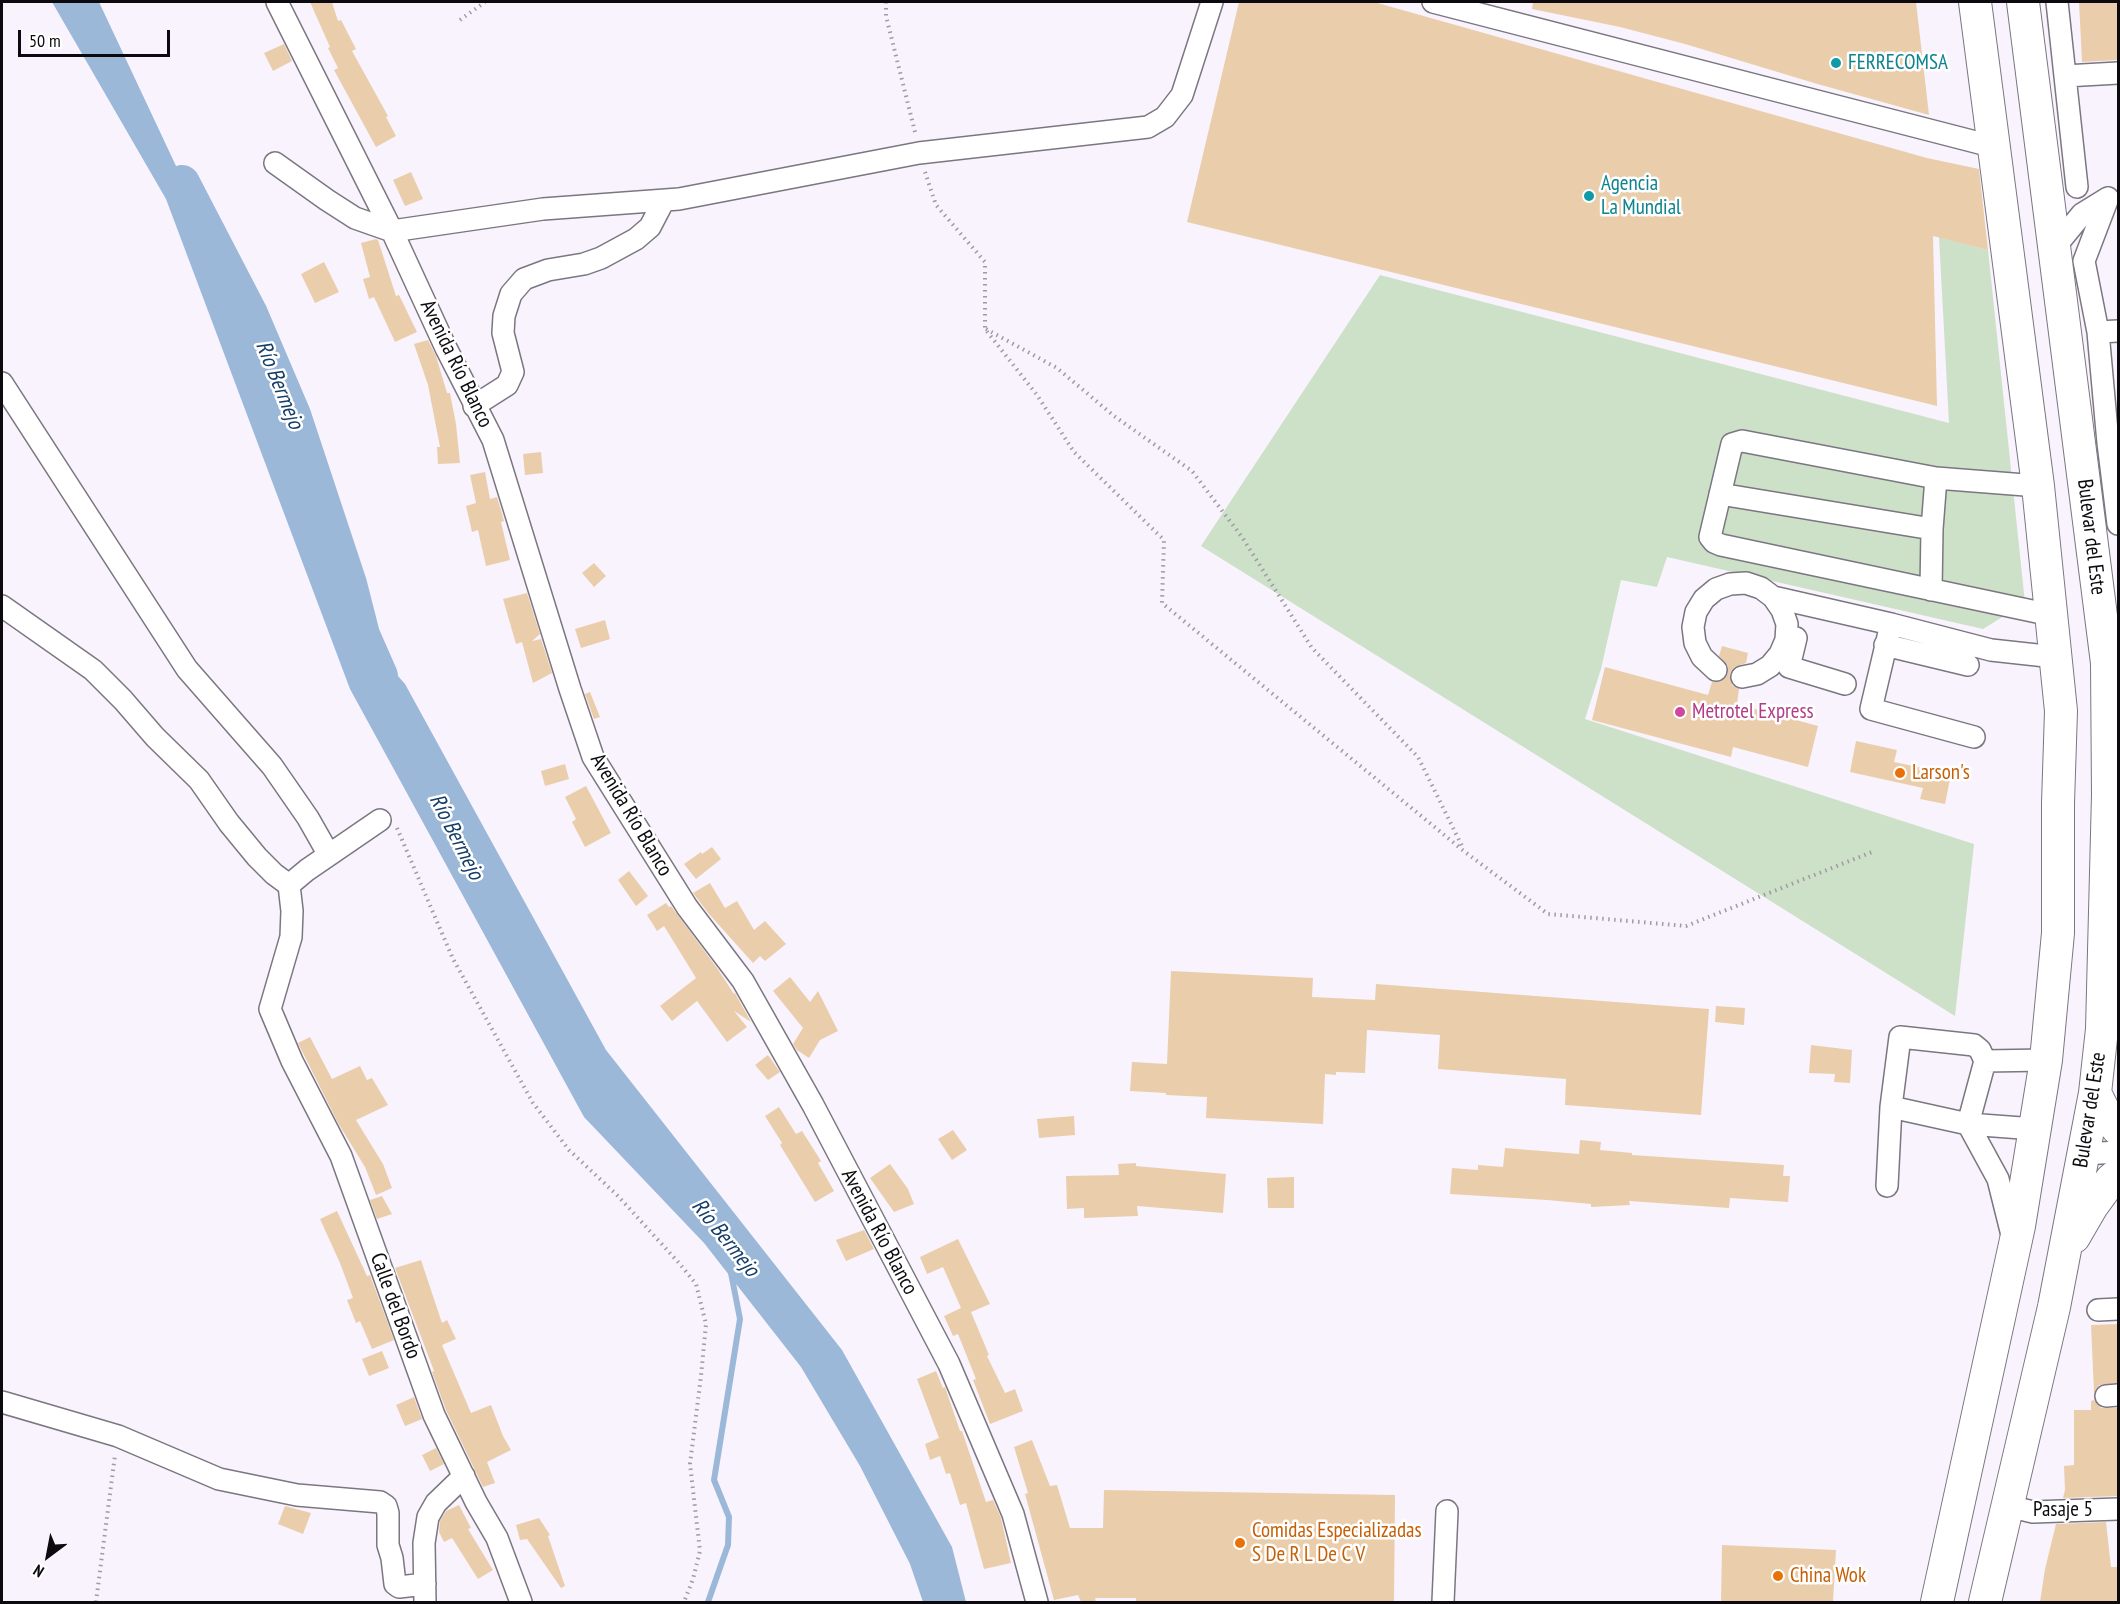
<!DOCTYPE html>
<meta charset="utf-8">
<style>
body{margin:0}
#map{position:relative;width:2120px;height:1604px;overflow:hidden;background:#f9f3fe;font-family:"PT Sans Narrow",sans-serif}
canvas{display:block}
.frame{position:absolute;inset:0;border:3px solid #0c0a0e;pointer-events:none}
.north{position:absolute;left:18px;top:1526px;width:60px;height:60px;-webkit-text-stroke:4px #fff;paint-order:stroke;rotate:212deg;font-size:16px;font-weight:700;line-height:24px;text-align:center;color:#0c0a0e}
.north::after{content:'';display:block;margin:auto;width:21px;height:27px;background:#0c0a0e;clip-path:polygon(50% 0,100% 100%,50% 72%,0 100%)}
.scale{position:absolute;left:18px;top:30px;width:152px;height:27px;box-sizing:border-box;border:3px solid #0c0a0e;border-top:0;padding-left:8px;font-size:18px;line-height:21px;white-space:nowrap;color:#0c0a0e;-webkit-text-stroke:4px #fff;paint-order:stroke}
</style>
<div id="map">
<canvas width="2120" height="1604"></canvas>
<div class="frame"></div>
<div class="north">N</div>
<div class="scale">50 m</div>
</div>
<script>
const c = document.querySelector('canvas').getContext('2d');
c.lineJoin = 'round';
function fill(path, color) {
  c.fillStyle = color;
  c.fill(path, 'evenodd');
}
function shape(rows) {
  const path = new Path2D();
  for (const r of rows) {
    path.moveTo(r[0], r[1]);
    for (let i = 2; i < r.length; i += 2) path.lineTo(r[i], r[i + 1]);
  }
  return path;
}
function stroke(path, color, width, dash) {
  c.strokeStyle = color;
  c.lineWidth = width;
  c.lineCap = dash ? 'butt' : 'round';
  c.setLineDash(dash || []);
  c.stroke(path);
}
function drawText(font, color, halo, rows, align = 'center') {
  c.font = font + ' "PT Sans Narrow",sans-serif';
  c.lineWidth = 5;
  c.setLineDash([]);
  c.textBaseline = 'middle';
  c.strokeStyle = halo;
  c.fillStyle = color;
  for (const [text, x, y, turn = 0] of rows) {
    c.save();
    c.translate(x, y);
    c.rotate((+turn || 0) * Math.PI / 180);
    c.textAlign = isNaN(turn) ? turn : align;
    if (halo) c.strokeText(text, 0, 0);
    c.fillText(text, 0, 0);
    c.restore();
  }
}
const green = shape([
 [1939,237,1988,250,2025,603,1983,629,1667,557,1657,587,1621,580,1601,669,1585,719,1974,844,1955,1016,1201,546,1380,275,1949,423]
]);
const water = shape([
 [52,2,99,2,293,415,349,584,362,635,405,684,606,1050,842,1350,952,1547,966,1602,923,1602,910,1564,860,1466,801,1367,704,1243,584,1117,350,689,166,199]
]);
const stream = shape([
 [708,1602,728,1545,729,1517,714,1480,740,1319,731,1273]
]);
const river = shape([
 [182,183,250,314,293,415,349,584,362,635,380,676]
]);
const building = shape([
 [310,2,332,2,338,21,341,20,356,49,352,51,388,116,386,117,396,136,376,147,334,70,338,68,328,48,330,47],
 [1239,2,1374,2,1927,158,1979,169,1988,250,1933,236,1937,406,1187,222],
 [1533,2,1916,2,1929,115,1814,83,1685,44,1620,27,1532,9],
 [2079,2,2118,2,2118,60,2082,62],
 [284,44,292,61,273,71,264,53],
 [411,172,423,199,405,206,393,180],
 [376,239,378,240,396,296,399,295,417,332,395,342,374,297,369,299,363,279,370,277,361,243],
 [324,262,339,292,315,303,301,274],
 [428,340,436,356,447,393,450,393,456,424,460,463,438,464,437,447,440,447,428,385,414,344],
 [541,452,543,473,525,475,523,454],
 [485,472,490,499,497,497,501,510,504,521,501,522,510,560,486,566,478,530,472,532,466,506,476,503,470,475],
 [594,563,606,576,594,587,582,573],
 [527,593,540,634,532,641,541,639,552,673,533,683,522,642,516,644,503,599],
 [605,620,610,639,581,648,575,629],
 [1722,646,1748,653,1746,663,1734,667,1730,673,1732,685,1739,689,1737,704,1818,726,1808,767,1733,747,1731,757,1592,720,1605,667,1708,695,1712,682,1720,682,1728,673,1728,666,1719,656],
 [590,692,600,717,594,719,585,694],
 [1856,741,1897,750,1894,762,1951,774,1945,804,1920,799,1923,788,1850,772],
 [565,764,569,779,545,786,541,771],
 [586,786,611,833,585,847,572,822,576,819,565,797],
 [712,847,721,859,696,879,684,864,701,852,702,854],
 [629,871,648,896,636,906,618,880],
 [710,883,725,908,737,901,754,930,765,921,786,944,765,961,760,956,753,963,709,914,693,893],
 [666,903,669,907,671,906,717,968,734,994,735,993,751,1022,734,1011,747,1027,727,1042,697,1001,672,1021,660,1006,696,978,664,926,657,931,647,915],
 [1171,971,1313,978,1312,997,1375,1000,1376,984,1709,1009,1701,1115,1565,1105,1566,1079,1438,1069,1440,1035,1367,1030,1365,1073,1336,1072,1336,1075,1325,1074,1323,1124,1206,1118,1207,1097,1166,1095,1166,1093,1130,1091,1132,1062,1167,1064],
 [790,977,810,1002,818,991,838,1031,820,1040,809,1058,797,1050,793,1044,803,1028,773,991],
 [1716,1006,1745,1008,1744,1025,1715,1022],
 [310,1037,332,1079,360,1066,367,1080,372,1078,388,1105,356,1120,383,1164,392,1188,376,1195,365,1167,338,1123,298,1043],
 [1811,1045,1852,1050,1850,1083,1834,1082,1835,1074,1809,1073],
 [768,1055,780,1072,768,1080,755,1065],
 [779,1107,796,1134,802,1131,821,1161,818,1163,834,1191,815,1202,780,1145,782,1143,765,1116],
 [1074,1116,1075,1135,1039,1138,1037,1119],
 [953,1130,967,1150,952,1160,938,1139],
 [1580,1140,1601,1142,1600,1150,1632,1153,1632,1155,1784,1165,1783,1176,1790,1176,1788,1202,1730,1198,1729,1208,1629,1201,1630,1205,1591,1207,1591,1204,1547,1200,1450,1194,1452,1168,1478,1170,1478,1165,1503,1167,1505,1148,1579,1154],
 [1136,1163,1136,1166,1226,1174,1223,1213,1137,1206,1138,1216,1084,1218,1084,1208,1067,1209,1066,1176,1119,1175,1118,1164],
 [890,1164,908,1189,914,1204,894,1212,870,1178],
 [1294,1177,1294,1208,1268,1208,1267,1178],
 [382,1196,392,1214,377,1219,370,1200],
 [337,1211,367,1276,370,1275,394,1340,372,1349,360,1321,356,1323,347,1300,353,1298,340,1263,320,1219],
 [864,1230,874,1249,846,1261,836,1240],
 [958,1239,990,1304,971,1312,989,1355,987,1356,1005,1393,1015,1389,1023,1411,990,1424,973,1380,976,1379,958,1334,953,1336,944,1316,961,1308,943,1267,927,1274,920,1257],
 [421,1260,442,1323,447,1320,456,1339,442,1345,471,1413,491,1405,503,1436,511,1450,487,1462,495,1483,483,1487,446,1410,432,1372,434,1371,395,1268],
 [2118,1324,2118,1383,2099,1385,2094,1393,2091,1325],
 [382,1351,389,1368,369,1376,362,1359],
 [936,1371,943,1388,945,1387,960,1431,962,1431,986,1502,993,1500,1001,1518,1011,1563,984,1569,966,1503,960,1505,950,1473,946,1474,940,1456,930,1460,925,1444,939,1438,917,1379],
 [414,1397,422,1419,405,1426,396,1405],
 [2094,1400,2101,1408,2118,1408,2118,1496,2063,1498,2065,1490,2064,1466,2074,1465,2074,1410,2091,1410,2091,1401],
 [1032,1440,1050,1486,1057,1485,1070,1528,1103,1528,1104,1490,1395,1495,1394,1602,1136,1602,1136,1598,1095,1598,1096,1602,1081,1602,1078,1595,1054,1600,1025,1494,1028,1493,1014,1447],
 [436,1448,444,1464,430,1471,422,1455],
 [459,1505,471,1528,468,1529,493,1570,478,1579,452,1538,444,1542,439,1532,440,1521,446,1511],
 [285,1506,311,1513,303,1534,278,1524],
 [539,1518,550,1535,548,1536,565,1586,561,1588,527,1539,520,1540,516,1525],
 [2106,1522,2111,1567,2118,1567,2118,1602,2040,1602,2045,1569,2056,1524],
 [1722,1545,1836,1550,1833,1602,1721,1602]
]);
const path = shape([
 [886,2,886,16,916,136],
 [460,20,485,2],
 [925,172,936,205,985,262,985,329,1037,395,1074,452,1164,540,1162,603,1465,852,1548,914,1686,926,1872,852],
 [986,329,1057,368,1114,416,1192,471,1242,537,1312,648,1418,757,1463,848],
 [397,828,453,959,533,1103,569,1150,618,1196,679,1263,696,1284,706,1324,701,1376,690,1464,700,1551,693,1579,684,1602],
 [96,1602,115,1455]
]);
const minor = shape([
 [277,2,392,231,446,348,493,440,570,689,593,757,687,907,743,981,813,1105,949,1364,1013,1514,1037,1602],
 [1433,2,1995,147],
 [2057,2,2077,187],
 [2065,76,2118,73],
 [275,163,327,200,355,218,392,231,543,209,679,199,919,153,1148,127,1165,117,1182,95,1212,2],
 [2108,198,2084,261,2098,332,2108,443,2118,524],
 [2054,248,2082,214,2108,198],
 [2098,332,2118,331],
 [2,383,187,669,272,766,308,818,329,855],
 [474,406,507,385,513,372,503,333,504,316,511,294,524,279,548,270,584,264,601,258,636,239,650,227,663,202],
 [2038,486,1936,478,1742,441,1732,444,1710,537,1714,542,1721,545,2051,615],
 [1720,494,1932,529],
 [1931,590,1932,529,1936,478],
 [1773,597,1891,624,1991,650,2055,657],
 [2,606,93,670,123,700,155,737,199,780,229,823,257,857,274,874,289,885,292,911,291,937,270,1009,292,1061,341,1156,434,1415,476,1502,497,1538,521,1602],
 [1891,624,1871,709,1974,737],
 [1796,638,1789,667,1845,684],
 [1885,645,1968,665],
 [1716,670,1702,657,1695,643,1693,627,1696,612,1704,599,1716,589,1730,584,1746,583,1761,588,1773,597,1782,610,1787,624,1786,640,1780,654,1770,666,1757,674,1742,677],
 [289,885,307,870,380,820],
 [1985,1061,1968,1124,2035,1129],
 [1891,1107,1900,1037,1974,1045,1980,1050,1985,1061,2046,1060],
 [2083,1154,2118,1152],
 [1887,1186,1891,1107,1968,1124,1998,1179,2012,1235],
 [2098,1310,2118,1309],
 [2106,1396,2118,1395],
 [2,1402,118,1436,219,1479,297,1495,380,1502,386,1506,388,1513,388,1545,392,1558,395,1584,399,1587,425,1584],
 [2008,1506,2033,1512,2118,1509],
 [425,1602,424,1543,428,1517,436,1503,464,1476],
 [1443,1602,1447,1511]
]);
const highway = shape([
 [2095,1093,2106,1115,2118,1129],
 [2074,1237,2092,1206,2111,1180,2118,1174],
 [1937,1602,2019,1226,2046,1060,2058,933,2058,803,2061,711,2038,486,1975,2],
 [1985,1602,2054,1307,2095,1093,2102,1029,2108,795,2107,663,2023,2]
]);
const markers = [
 [1836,63,6,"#0f9aa8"],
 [1589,196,6,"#0f9aa8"],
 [1680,712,6,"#d1479c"],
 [1900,773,6,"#e8710a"],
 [1240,1543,6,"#e8710a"],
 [1778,1576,6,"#e8710a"]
];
const cultureNames = [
 ["FERRECOMSA",1848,63],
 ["Agencia",1601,184],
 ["La Mundial",1601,208]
];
const streetNames = [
 ["Avenida Río Blanco",456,364,64],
 ["Bulevar del Este",2091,537,83],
 ["Avenida Río Blanco",631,815,59],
 ["Bulevar del Este",2090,1110,-81],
 ["Avenida Río Blanco",879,1232,62],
 ["Calle del Bordo",395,1306,70],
 ["Pasaje 5",2063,1510]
];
const hotelNames = [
 ["Metrotel Express",1692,712]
];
const foodNames = [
 ["Larson's",1912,773],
 ["Comidas Especializadas",1252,1531],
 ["S De R L De C V",1252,1555],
 ["China Wok",1790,1576]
];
const waterNames = [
 ["Río Bermejo",279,385,68],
 ["Río Bermejo",456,837,63],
 ["Río Bermejo",725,1238,51]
];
fill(green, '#cde0c8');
fill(water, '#9cb8d8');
stroke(stream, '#9cb8d8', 6);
stroke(river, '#9cb8d8', 36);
fill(building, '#eaceab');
stroke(minor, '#7b7680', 24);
stroke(highway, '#7b7680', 34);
stroke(path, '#9f9aa3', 4, [1.5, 4.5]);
stroke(minor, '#fff', 21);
stroke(highway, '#fff', 32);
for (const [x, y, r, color] of markers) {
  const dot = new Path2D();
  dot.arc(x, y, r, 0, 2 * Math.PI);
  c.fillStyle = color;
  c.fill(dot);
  stroke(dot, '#fff', 2);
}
drawText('21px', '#0d838f', '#fff', cultureNames, 'left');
drawText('21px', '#0c0a0e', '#fff', streetNames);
drawText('21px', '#b23c85', '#fff', hotelNames, 'left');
drawText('21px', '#c56008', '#fff', foodNames, 'left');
drawText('italic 22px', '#143d67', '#fff', waterNames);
</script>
